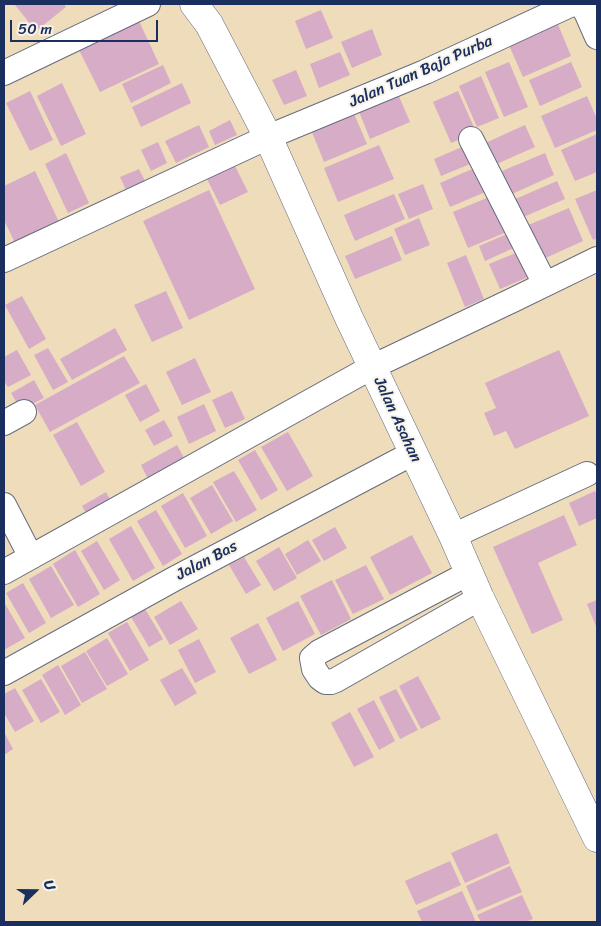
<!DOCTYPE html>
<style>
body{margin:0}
#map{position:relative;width:601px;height:926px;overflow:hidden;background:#eedcba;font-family:Sriracha,sans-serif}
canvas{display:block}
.frame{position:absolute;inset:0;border:5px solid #1b2f5e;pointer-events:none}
.north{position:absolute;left:10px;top:866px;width:50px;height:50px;-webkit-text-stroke:4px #f7f3e8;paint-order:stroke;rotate:68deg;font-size:14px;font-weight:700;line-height:20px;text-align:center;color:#1b2f5e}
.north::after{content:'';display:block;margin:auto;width:18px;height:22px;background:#1b2f5e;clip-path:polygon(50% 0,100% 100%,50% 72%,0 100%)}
.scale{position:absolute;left:10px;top:20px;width:148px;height:22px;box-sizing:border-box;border:2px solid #1b2f5e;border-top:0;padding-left:6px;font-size:15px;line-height:18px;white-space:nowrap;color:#1b2f5e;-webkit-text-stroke:4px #f7f3e8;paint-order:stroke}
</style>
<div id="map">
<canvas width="601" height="926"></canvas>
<div class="frame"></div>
<div class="north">U</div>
<div class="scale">50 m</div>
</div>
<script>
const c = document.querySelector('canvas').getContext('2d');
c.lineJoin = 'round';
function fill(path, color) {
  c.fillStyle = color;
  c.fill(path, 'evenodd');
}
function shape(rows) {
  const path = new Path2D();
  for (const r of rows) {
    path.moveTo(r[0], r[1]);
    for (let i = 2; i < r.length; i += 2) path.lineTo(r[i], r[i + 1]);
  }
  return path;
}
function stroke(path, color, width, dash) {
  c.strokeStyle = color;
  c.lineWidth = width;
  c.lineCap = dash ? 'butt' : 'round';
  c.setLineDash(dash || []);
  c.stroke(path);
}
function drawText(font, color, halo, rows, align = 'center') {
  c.font = font + ' Sriracha,sans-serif';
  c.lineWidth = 4;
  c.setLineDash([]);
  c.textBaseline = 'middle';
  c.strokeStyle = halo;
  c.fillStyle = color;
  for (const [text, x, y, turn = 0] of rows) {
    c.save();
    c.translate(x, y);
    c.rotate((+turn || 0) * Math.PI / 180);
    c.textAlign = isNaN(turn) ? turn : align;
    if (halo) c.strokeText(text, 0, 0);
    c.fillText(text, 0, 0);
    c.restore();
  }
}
const building = shape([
 [17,4,64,4,66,7,36,31,15,5],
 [321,10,333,38,306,49,295,21],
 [139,21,159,64,100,92,79,50],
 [557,22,571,56,523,77,508,43],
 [372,29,382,55,352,68,341,42],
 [340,52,350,75,319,88,310,64],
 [509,62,528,107,504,117,485,72],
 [571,62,582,87,540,106,529,80],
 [163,65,171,83,131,103,122,84],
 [296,70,307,96,284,105,272,80],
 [481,76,499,118,477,127,459,86],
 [62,83,86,134,61,146,37,96],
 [182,83,191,103,141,127,132,107],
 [395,87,410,122,370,139,356,104],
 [30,91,53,140,30,151,6,103],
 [458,91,476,132,451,143,433,102],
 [587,96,597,119,597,130,555,148,541,116],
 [352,109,367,144,324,162,310,127],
 [230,120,237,135,215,145,209,131],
 [199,125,209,147,176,163,165,141],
 [525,125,535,147,492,166,483,144],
 [597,134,597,172,575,181,561,150],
 [158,142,167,163,151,171,141,150],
 [469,144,475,162,441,176,434,159],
 [379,145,394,179,338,202,324,168],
 [66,153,89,203,68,213,45,164],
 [545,153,554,175,512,194,502,171],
 [233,162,248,192,220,205,205,175],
 [479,166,490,190,450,207,440,183],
 [139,169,146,183,127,192,120,177],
 [35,171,59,222,15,243,4,220,4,186],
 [557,181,565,199,521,218,513,200],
 [423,184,433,209,409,219,398,194],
 [209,190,255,289,189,320,143,221],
 [597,190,597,238,593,240,575,199],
 [394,194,405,219,355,241,344,215],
 [494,195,509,231,468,248,453,212],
 [569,208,583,241,541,260,526,226],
 [419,218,430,245,405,255,394,229],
 [512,232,518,246,485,261,479,246],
 [392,236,402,260,355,279,345,256],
 [523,250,533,275,500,289,489,264],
 [466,255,484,299,465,307,447,263],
 [166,291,183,328,152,342,134,305],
 [22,296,46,339,29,349,5,305],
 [115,328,127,350,72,380,60,359],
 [48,348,68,382,53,390,34,355],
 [17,350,31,375,8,387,4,381,4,357],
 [559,350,589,416,515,449,506,431,494,436,484,413,496,408,485,383],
 [124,356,140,383,50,432,35,405],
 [195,358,211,392,182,405,166,372],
 [34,380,44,398,21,410,11,393],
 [146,384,160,411,140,422,125,395],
 [232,391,245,419,225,428,212,400],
 [204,404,216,431,189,444,177,417],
 [164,420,173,436,154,446,145,430],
 [77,422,105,472,81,486,53,435],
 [288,432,313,476,287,491,261,447],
 [177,445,188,465,151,485,141,465],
 [255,450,278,490,261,500,238,460],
 [234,471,257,510,236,522,213,482],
 [212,485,233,521,211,534,190,498],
 [595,491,597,496,597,518,579,526,569,503],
 [106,492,113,505,89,518,82,506],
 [183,493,207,536,185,548,161,506],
 [156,510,182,554,163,566,137,521],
 [564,515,577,545,538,563,563,620,532,634,493,547],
 [131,526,155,568,133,581,109,539],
 [335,527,347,548,324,561,312,540],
 [412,535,432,573,390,595,370,557],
 [308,540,321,561,297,575,285,554],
 [97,541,120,580,104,590,81,551],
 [279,547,297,578,274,591,256,561],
 [75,550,100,594,78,607,53,564],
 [244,557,261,585,246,594,229,565],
 [366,565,384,599,353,614,335,580],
 [51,566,74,605,51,618,29,579],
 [332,580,351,619,321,635,300,596],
 [23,583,46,623,29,633,6,593],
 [597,600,597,629,587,604],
 [181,601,198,629,170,645,154,617],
 [298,601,315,634,283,651,266,618],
 [4,602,25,638,4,650],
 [145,609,163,639,149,647,131,617],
 [127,622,149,660,130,671,108,633],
 [258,623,277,660,249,674,230,638],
 [107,638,128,674,107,686,86,651],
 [199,639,216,672,195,683,178,650],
 [85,652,107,689,82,703,61,666],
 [58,665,81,705,65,715,42,675],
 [182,668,197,693,175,706,160,680],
 [418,676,441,719,421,729,399,686],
 [41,679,60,712,41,723,22,690],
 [15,688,34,721,15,732,4,713,4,694],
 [396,689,418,730,400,739,379,697],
 [374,700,395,741,379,750,357,709],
 [350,712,374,757,354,767,331,723],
 [4,732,13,749,4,755],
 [497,833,510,863,465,883,451,853],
 [450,861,461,885,416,905,405,881],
 [510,866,522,892,477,911,466,886],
 [462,891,476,922,422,922,417,911],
 [522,895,533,919,525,922,481,922,477,915]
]);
const minor = shape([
 [576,4,581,5,586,12,597,37],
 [4,73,148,4],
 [471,139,545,284],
 [4,260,268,137,425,72,572,4],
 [4,423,24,412],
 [4,505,31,557],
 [453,536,587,474],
 [4,572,372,367,513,300,597,259],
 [469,573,319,652,312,658,314,669,320,678,324,681,326,682,331,682,336,680,480,598],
 [4,673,174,579,413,453]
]);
const major = shape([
 [194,4,209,24,268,137,349,318,453,536,480,598,597,838]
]);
const streetNames = [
 ["Jalan Tuan Baja Purba",421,72,-24],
 ["Jalan Asahan",397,420,65],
 ["Jalan Bas",207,561,-28]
];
fill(building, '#d7acc7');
stroke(minor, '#656c7e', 26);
stroke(major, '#656c7e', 29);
stroke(minor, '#fff', 24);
stroke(major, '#fff', 28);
drawText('16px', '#1b2f5e', '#f7f3e8', streetNames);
</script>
